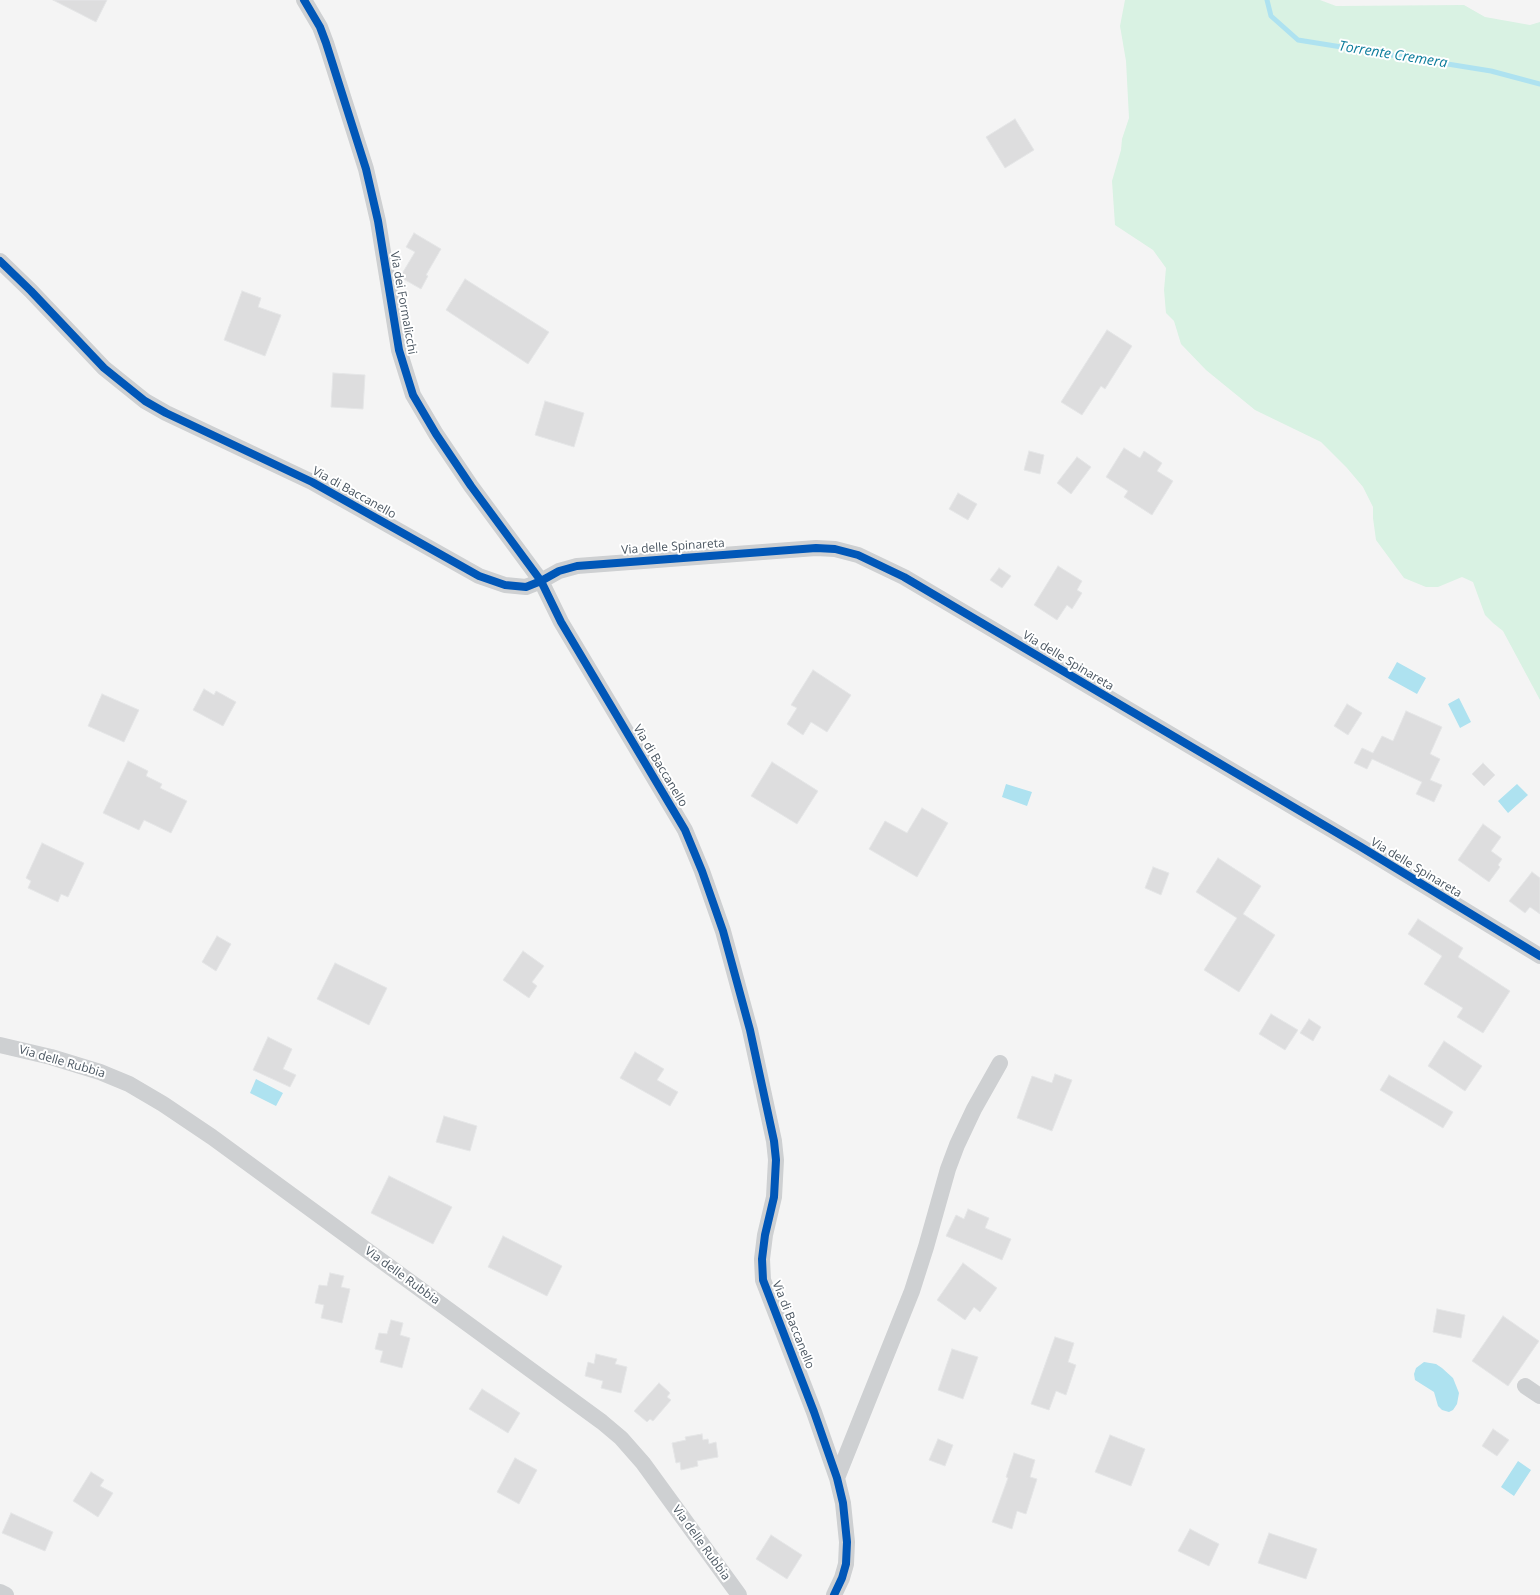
<!DOCTYPE html>
<style>
body{margin:0}
canvas{display:block;background:#f4f4f4}
</style>
<canvas width="1540" height="1595"></canvas>
<script>
const c = document.querySelector('canvas').getContext('2d');
c.lineJoin = 'round';
function fill(path, color) {
  c.fillStyle = color;
  c.fill(path, 'evenodd');
}
function shape(rows) {
  const path = new Path2D();
  for (const r of rows) {
    path.moveTo(r[0], r[1]);
    for (let i = 2; i < r.length; i += 2) path.lineTo(r[i], r[i + 1]);
  }
  return path;
}
function stroke(path, color, width, dash) {
  c.strokeStyle = color;
  c.lineWidth = width;
  c.lineCap = dash ? 'butt' : 'round';
  c.setLineDash(dash || []);
  c.stroke(path);
}
function drawText(font, color, halo, rows, align = 'center') {
  c.font = font + ' "Open Sans",sans-serif';
  c.lineWidth = 4;
  c.setLineDash([]);
  c.textBaseline = 'middle';
  c.strokeStyle = halo;
  c.fillStyle = color;
  for (const [text, x, y, turn = 0] of rows) {
    c.save();
    c.translate(x, y);
    c.rotate((+turn || 0) * Math.PI / 180);
    c.textAlign = isNaN(turn) ? turn : align;
    if (halo) c.strokeText(text, 0, 0);
    c.fillText(text, 0, 0);
    c.restore();
  }
}
const green = shape([
 [1125,0,1320,0,1336,6,1464,5,1485,17,1530,25,1540,22,1540,700,1503,631,1493,623,1485,615,1473,582,1462,577,1438,587,1426,587,1404,578,1376,540,1373,518,1373,507,1363,487,1347,468,1321,442,1255,410,1206,370,1181,344,1174,321,1166,313,1164,290,1166,268,1153,250,1115,225,1112,181,1121,150,1122,139,1129,118,1126,61,1120,26]
]);
const water = shape([
 [1397,662,1426,678,1417,694,1388,678],
 [1459,698,1471,722,1460,728,1448,704],
 [1006,784,1032,792,1027,806,1002,797],
 [1517,784,1528,795,1508,813,1498,801],
 [256,1079,283,1093,276,1106,250,1093],
 [1424,1362,1436,1364,1442,1368,1453,1378,1459,1393,1457,1404,1453,1410,1449,1412,1442,1410,1438,1406,1434,1392,1415,1380,1414,1374,1416,1368],
 [1518,1461,1531,1470,1514,1496,1501,1487]
]);
const stream = shape([
 [1267,0,1271,16,1298,40,1491,71,1540,84]
]);
const building = shape([
 [53,0,107,0,96,22,53,0],
 [1015,119,1034,150,1005,168,986,137,1015,119],
 [414,233,441,249,426,275,428,276,421,289,400,277,415,252,406,247,414,233],
 [465,279,549,332,528,364,446,310,465,279],
 [242,291,261,298,258,307,281,315,265,356,224,340,242,291],
 [1107,330,1132,346,1105,389,1101,386,1082,415,1061,402,1107,330],
 [333,373,365,375,363,409,331,407,333,373],
 [545,401,584,413,574,447,535,435,545,401],
 [1124,448,1140,458,1144,451,1162,463,1157,471,1173,481,1152,515,1124,497,1128,491,1106,477,1124,448],
 [1029,451,1044,455,1040,474,1024,470,1029,451],
 [1077,457,1091,467,1071,494,1057,483,1077,457],
 [958,493,977,504,968,520,949,509,958,493],
 [1058,566,1082,581,1077,590,1082,593,1072,609,1067,605,1057,620,1034,605,1058,566],
 [999,568,1011,576,1002,588,990,580,999,568],
 [813,670,851,695,827,732,811,722,803,735,787,724,797,708,791,705,813,670],
 [204,689,214,695,216,691,236,702,223,726,193,710,204,689],
 [102,694,139,710,124,742,88,726,102,694],
 [1347,704,1362,713,1348,735,1334,726,1347,704],
 [1406,711,1442,727,1430,754,1440,759,1430,780,1442,785,1434,802,1416,794,1422,782,1372,759,1367,769,1354,763,1362,748,1373,753,1382,736,1393,741,1406,711],
 [128,761,148,771,146,776,162,784,160,788,187,801,171,833,144,820,139,830,103,813,128,761],
 [772,762,818,791,797,824,751,796,772,762],
 [1483,763,1495,775,1484,786,1472,774,1483,763],
 [922,808,948,823,917,877,869,849,885,821,907,833,922,808],
 [1483,824,1501,837,1491,851,1502,859,1498,865,1500,867,1489,882,1458,860,1483,824],
 [42,843,84,863,68,897,61,894,58,902,28,888,31,881,26,878,42,843],
 [1218,858,1261,886,1243,914,1275,935,1239,992,1204,970,1237,918,1196,892,1218,858],
 [1153,867,1169,873,1161,895,1145,888,1153,867],
 [1532,872,1540,878,1540,914,1530,907,1525,913,1509,901,1532,872],
 [1418,919,1463,948,1458,957,1510,991,1483,1033,1457,1017,1463,1008,1424,984,1442,956,1408,934,1418,919],
 [217,936,231,944,216,971,202,962,217,936],
 [523,951,544,966,532,982,537,986,529,998,503,980,523,951],
 [335,963,387,988,369,1025,317,999,335,963],
 [1271,1014,1298,1030,1285,1050,1259,1034,1271,1014],
 [1309,1019,1321,1027,1313,1041,1300,1033,1309,1019],
 [268,1037,292,1049,283,1069,296,1075,290,1087,253,1070,268,1037],
 [1444,1041,1482,1066,1465,1091,1428,1066,1444,1041],
 [635,1052,664,1069,657,1080,678,1092,670,1106,620,1078,635,1052],
 [1055,1074,1072,1080,1052,1131,1017,1118,1032,1076,1052,1083,1055,1074],
 [1389,1075,1453,1112,1443,1128,1380,1090,1389,1075],
 [444,1116,477,1126,470,1151,436,1142,444,1116],
 [389,1176,452,1207,433,1244,371,1213,389,1176],
 [968,1209,989,1218,985,1228,1011,1239,1002,1260,946,1236,956,1215,964,1219,968,1209],
 [503,1236,562,1266,547,1296,488,1267,503,1236],
 [963,1263,997,1288,980,1312,974,1307,965,1320,937,1300,963,1263],
 [330,1273,344,1276,341,1287,350,1289,342,1323,321,1318,324,1305,315,1303,319,1285,327,1286,330,1273],
 [1437,1309,1465,1315,1461,1338,1433,1332,1437,1309],
 [1503,1316,1539,1341,1508,1386,1472,1361,1503,1316],
 [391,1320,403,1323,400,1335,410,1338,402,1368,380,1362,383,1351,375,1349,379,1333,387,1334,391,1320],
 [1055,1337,1074,1343,1068,1362,1076,1365,1066,1395,1056,1391,1049,1410,1031,1404,1055,1337],
 [952,1349,978,1357,963,1399,938,1390,952,1349],
 [596,1354,617,1359,615,1364,627,1367,621,1393,601,1388,603,1381,585,1376,588,1362,594,1364,596,1354],
 [659,1383,670,1393,667,1397,671,1400,653,1421,650,1419,647,1422,634,1411,659,1383],
 [482,1389,520,1413,508,1433,469,1409,482,1389],
 [1493,1429,1509,1440,1497,1456,1482,1446,1493,1429],
 [702,1434,703,1440,708,1439,709,1444,716,1442,718,1457,697,1461,698,1466,681,1470,680,1462,676,1463,672,1443,686,1440,685,1437,702,1434],
 [1110,1435,1145,1449,1131,1486,1095,1472,1110,1435],
 [938,1439,953,1445,945,1466,929,1460,938,1439],
 [1014,1453,1035,1460,1030,1477,1037,1479,1026,1514,1017,1511,1012,1529,992,1522,1008,1478,1006,1477,1014,1453],
 [515,1458,537,1470,519,1504,497,1492,515,1458],
 [91,1472,104,1480,100,1486,113,1493,98,1517,73,1501,91,1472],
 [11,1513,53,1532,45,1551,2,1533,11,1513],
 [1190,1529,1219,1544,1209,1566,1178,1551,1190,1529],
 [1269,1533,1317,1549,1306,1579,1258,1563,1269,1533],
 [771,1535,802,1555,787,1579,756,1559,771,1535]
]);
const street = shape([
 [304,0,320,27,326,43,366,169,378,221,399,350,413,395,436,434,471,486,541,581,561,622,685,830,702,871,723,931,750,1030,774,1141,776,1160,774,1197,765,1235,762,1259,763,1280,814,1412,837,1478,843,1503,847,1542,846,1564,842,1578,834,1595],
 [0,261,31,291,104,368,145,401,166,413,312,482,479,576,505,585,526,587,541,581,559,571,577,566,816,548,835,549,858,555,904,577,1361,847,1540,956],
 [0,1045,51,1057,100,1072,129,1084,163,1104,212,1137,602,1422,621,1438,643,1463,739,1595],
 [1525,1386,1540,1396],
 [837,1478,912,1291,926,1247,948,1169,957,1145,974,1109,1000,1063],
 [0,1592,6,1595]
]);
const cycleway = shape([
 [304,0,320,27,326,43,366,169,378,221,399,350,413,395,436,434,471,486,541,581,561,622,685,830,702,871,723,931,750,1030,774,1141,776,1160,774,1197,765,1235,762,1259,763,1280,814,1412,837,1478,843,1503,847,1542,846,1564,842,1578,834,1595],
 [0,261,31,291,104,368,145,401,166,413,312,482,479,576,505,585,526,587,541,581,559,571,577,566,816,548,835,549,858,555,904,577,1361,847,1540,956]
]);
const streetNames = [
 ["Via dei Formalicchi",403,303,80],
 ["Via di Baccanello",354,493,29],
 ["Via delle Spinareta",673,547,-4],
 ["Via delle Spinareta",1068,661,31],
 ["Via di Baccanello",660,766,59],
 ["Via delle Spinareta",1416,868,31],
 ["Via delle Rubbia",62,1062,16],
 ["Via delle Rubbia",402,1276,36],
 ["Via di Baccanello",793,1325,68],
 ["Via delle Rubbia",701,1543,54]
];
const waterNames = [
 ["Torrente Cremera",1393,55,9]
];
fill(green, '#d9f2e3');
fill(water, '#aee2f0');
stroke(stream, '#aee2f0', 5);
fill(building, '#ddddde');
stroke(building, '#e5e6e7', 1);
stroke(street, '#ced0d2', 16);
stroke(cycleway, '#0057b8', 8);
drawText('12px', '#4a5661', '#fff', streetNames);
drawText('italic 14px', '#0c7c9b', '#fff', waterNames);
</script>
